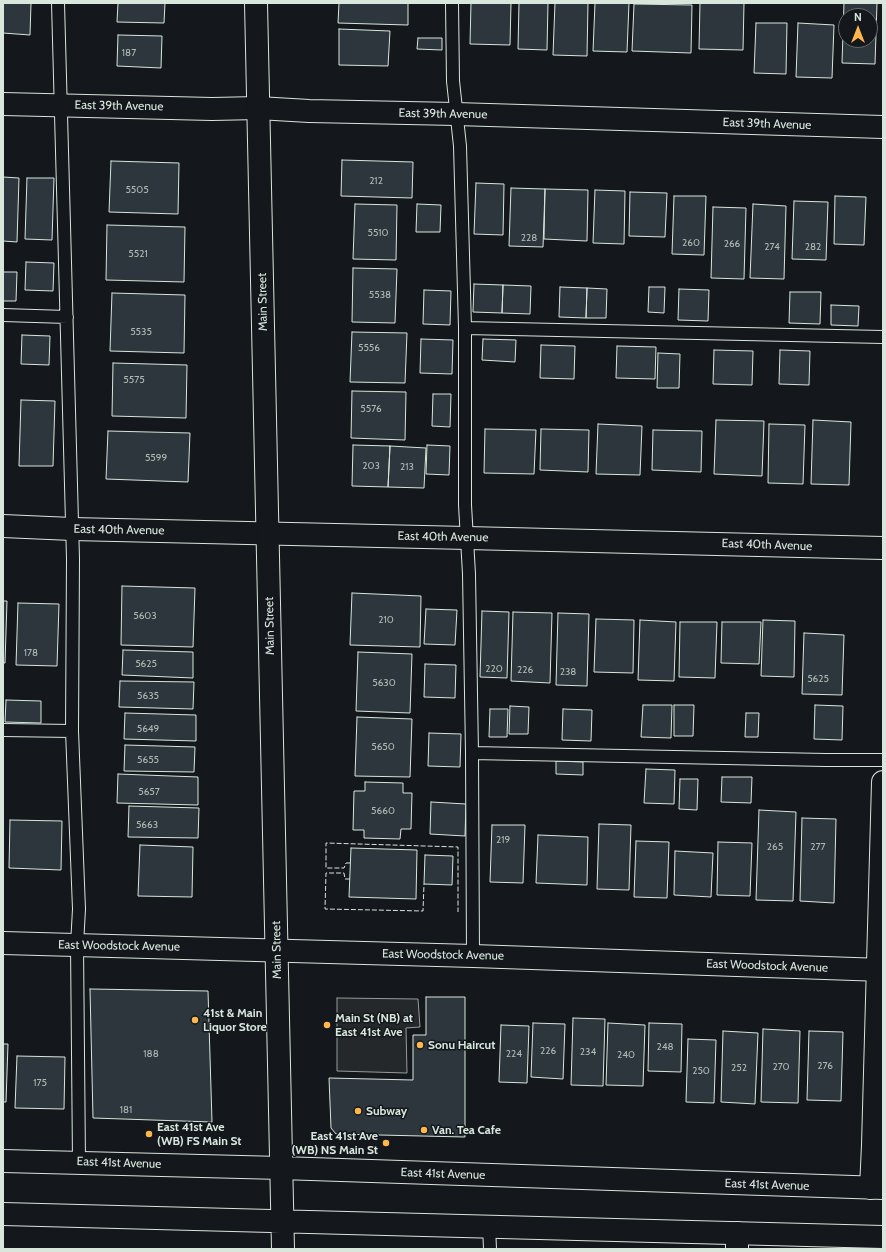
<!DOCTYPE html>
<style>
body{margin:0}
#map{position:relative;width:886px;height:1252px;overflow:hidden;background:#14181c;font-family:Cabin,sans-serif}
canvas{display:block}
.frame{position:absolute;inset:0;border:4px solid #d8e6dc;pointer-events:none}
.north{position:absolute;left:838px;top:8px;width:40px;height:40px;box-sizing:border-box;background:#14181c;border:1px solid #626a69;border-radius:50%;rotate:0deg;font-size:11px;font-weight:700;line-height:16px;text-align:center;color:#d8e6dc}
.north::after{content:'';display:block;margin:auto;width:14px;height:18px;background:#ffb74d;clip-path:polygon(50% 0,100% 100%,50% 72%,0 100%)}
</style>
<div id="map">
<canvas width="886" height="1252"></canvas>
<div class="frame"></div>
<div class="north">N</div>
</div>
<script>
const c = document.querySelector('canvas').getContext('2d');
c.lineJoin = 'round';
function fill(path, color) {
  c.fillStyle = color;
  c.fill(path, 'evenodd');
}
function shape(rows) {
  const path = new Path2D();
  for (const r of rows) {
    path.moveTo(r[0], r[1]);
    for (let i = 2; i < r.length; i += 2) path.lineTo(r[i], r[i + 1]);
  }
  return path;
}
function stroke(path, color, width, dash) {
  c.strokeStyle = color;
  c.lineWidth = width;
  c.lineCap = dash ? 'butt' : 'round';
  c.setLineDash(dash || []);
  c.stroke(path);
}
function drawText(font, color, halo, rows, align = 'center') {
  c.font = font + ' Cabin,sans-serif';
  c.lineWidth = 3;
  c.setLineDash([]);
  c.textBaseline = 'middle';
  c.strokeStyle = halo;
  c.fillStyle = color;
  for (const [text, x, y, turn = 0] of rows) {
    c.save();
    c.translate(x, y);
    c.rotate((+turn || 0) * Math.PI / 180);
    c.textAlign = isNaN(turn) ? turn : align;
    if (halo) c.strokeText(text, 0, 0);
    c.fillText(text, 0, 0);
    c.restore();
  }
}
const parking = shape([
 [337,998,418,999,420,1027,406,1028,407,1073,337,1071,337,998]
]);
const building = shape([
 [3,3,31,3,30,35,3,33,3,3],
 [118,3,165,3,164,23,117,22,118,3],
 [339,3,408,3,408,25,338,23,339,3],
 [471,3,511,3,510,45,470,44,471,3],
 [519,3,548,3,547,50,518,49,519,3],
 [555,3,588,3,587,56,553,55,555,3],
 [595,3,629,3,627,52,593,51,595,3],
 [700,3,744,3,743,50,699,49,700,3],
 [844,3,877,3,875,64,842,63,844,3],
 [846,16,870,16,870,40,846,40,846,16],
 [634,4,692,5,691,53,632,51,634,4],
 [756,23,787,23,786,74,754,73,756,23],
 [798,23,834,25,832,78,796,77,798,23],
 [339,29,390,31,388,66,339,65,339,29],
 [118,35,162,36,161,68,117,66,118,35],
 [418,38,442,38,442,50,417,49,418,38],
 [342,160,413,162,412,198,341,196,342,160],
 [111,161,179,163,178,214,109,212,111,161],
 [3,177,19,178,17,242,3,241,3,177],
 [27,178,54,178,52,240,25,239,27,178],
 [476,183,504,184,503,235,474,234,476,183],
 [511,188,545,189,543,247,509,246,511,188],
 [545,189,588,190,587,241,544,239,545,189],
 [595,190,625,191,624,244,593,243,595,190],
 [630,192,667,193,665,237,629,236,630,192],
 [674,196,706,196,704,255,672,254,674,196],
 [835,196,866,197,864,245,834,244,835,196],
 [794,201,828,202,826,260,792,259,794,201],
 [355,204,397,205,396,260,353,259,355,204],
 [417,204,441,205,440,232,416,232,417,204],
 [753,204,786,206,784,279,750,278,753,204],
 [713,207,746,208,744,279,711,278,713,207],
 [107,225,185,227,184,282,106,280,107,225],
 [26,262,54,263,53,291,25,290,26,262],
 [353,268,397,269,395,323,352,322,353,268],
 [3,272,17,272,16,301,3,301,3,272],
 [474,284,503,285,502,313,473,312,474,284],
 [503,285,531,286,530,314,502,313,503,285],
 [560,287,587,288,586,318,559,317,560,287],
 [649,287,665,287,664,313,648,312,649,287],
 [587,288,607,289,606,318,586,318,587,288],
 [679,289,709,290,708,321,678,320,679,289],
 [424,290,451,291,450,325,423,324,424,290],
 [790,292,821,292,820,324,789,323,790,292],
 [112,293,185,295,184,353,110,351,112,293],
 [831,305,859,306,858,326,831,325,831,305],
 [352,332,407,333,405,383,350,382,352,332],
 [22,335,50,336,49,365,21,364,22,335],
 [421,339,453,340,452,374,420,373,421,339],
 [483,339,516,340,515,362,482,360,483,339],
 [541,345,575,346,574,379,540,378,541,345],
 [617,346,656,347,655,379,616,378,617,346],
 [714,350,753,351,752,385,713,384,714,350],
 [780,350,810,351,809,385,779,384,780,350],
 [658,353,680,354,679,388,657,388,658,353],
 [113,363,187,365,186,418,112,416,113,363],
 [352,391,406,392,405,440,351,438,352,391],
 [433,394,451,394,450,427,432,426,433,394],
 [21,400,55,401,53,466,19,466,21,400],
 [716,420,764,421,762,476,714,474,716,420],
 [813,420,851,422,849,485,811,484,813,420],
 [598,424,642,426,640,475,596,474,598,424],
 [769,424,805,425,803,484,768,483,769,424],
 [485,429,536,430,534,474,484,473,485,429],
 [541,429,589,430,588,472,540,470,541,429],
 [653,430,702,431,701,472,652,470,653,430],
 [108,431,190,433,188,482,106,479,108,431],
 [353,445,390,446,388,487,352,486,353,445],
 [427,445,450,446,449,475,426,474,427,445],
 [390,446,426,448,424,488,388,487,390,446],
 [122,586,195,588,193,647,121,645,122,586],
 [352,593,421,596,420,647,350,645,352,593],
 [3,601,7,601,5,663,3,663,3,601],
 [18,603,59,604,57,666,16,665,18,603],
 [426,609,457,610,455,645,424,644,426,609],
 [482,611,509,612,507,678,480,677,482,611],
 [513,612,552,613,550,683,511,681,513,612],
 [558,613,589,614,587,686,556,685,558,613],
 [596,619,634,620,633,673,594,672,596,619],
 [640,620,676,622,674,681,638,680,640,620],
 [763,620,795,621,794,677,761,676,763,620],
 [680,622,717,622,715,678,679,677,680,622],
 [722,622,761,622,759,664,721,663,722,622],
 [804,633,844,635,842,695,802,694,804,633],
 [123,650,193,652,193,678,122,675,123,650],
 [358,652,412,654,410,713,356,711,358,652],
 [425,664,456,665,455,698,424,697,425,664],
 [120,681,194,682,193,709,119,707,120,681],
 [6,700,41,701,41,723,5,722,6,700],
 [643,705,672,705,671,738,641,737,643,705],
 [674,705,694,705,693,736,674,736,674,705],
 [815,705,843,706,842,740,814,739,815,705],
 [510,706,529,707,528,734,509,734,510,706],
 [490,709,508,709,507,737,489,737,490,709],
 [563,709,592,710,591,741,562,740,563,709],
 [125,713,196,715,196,741,124,739,125,713],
 [746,713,759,713,758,737,745,737,746,713],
 [357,717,412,719,410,777,355,776,357,717],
 [429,733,461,734,460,767,428,766,429,733],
 [125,745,195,747,194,772,124,771,125,745],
 [556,761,583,762,583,775,556,774,556,761],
 [646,769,675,770,674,804,644,803,646,769],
 [118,774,198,777,198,805,117,803,118,774],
 [722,777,752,777,751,803,721,802,722,777],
 [680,779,698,779,697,810,679,809,680,779],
 [365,782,403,783,403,793,412,793,411,829,401,829,400,839,364,838,364,830,353,830,354,791,365,791,365,782],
 [431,802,466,804,465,836,430,834,431,802],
 [129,806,199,808,198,838,128,837,129,806],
 [759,810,796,812,793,901,756,900,759,810],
 [802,818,836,819,834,903,800,901,802,818],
 [10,820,62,821,61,870,9,868,10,820],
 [599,824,631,825,629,890,597,889,599,824],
 [492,825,525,825,523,883,490,882,492,825],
 [538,835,588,837,587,885,536,883,538,835],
 [636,841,669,842,667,898,634,897,636,841],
 [718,842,752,843,750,896,717,895,718,842],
 [140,845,193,847,192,897,138,896,140,845],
 [351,848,417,850,416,899,349,897,351,848],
 [675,851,713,853,711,897,674,895,675,851],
 [425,855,453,856,452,885,424,884,425,855],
 [90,989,208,991,212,1122,93,1118,90,989],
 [426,997,465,997,465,1137,336,1134,331,1128,329,1078,413,1080,413,1035,426,1035,426,997],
 [573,1018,605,1019,603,1086,571,1085,573,1018],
 [533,1023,565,1024,563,1079,531,1077,533,1023],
 [608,1023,645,1025,643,1086,606,1085,608,1023],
 [649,1023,682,1024,681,1072,648,1071,649,1023],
 [501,1025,529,1026,527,1083,499,1082,501,1025],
 [763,1029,800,1031,798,1103,761,1102,763,1029],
 [723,1031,758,1033,755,1104,721,1102,723,1031],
 [809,1031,843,1032,841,1101,807,1100,809,1031],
 [688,1039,716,1040,714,1103,686,1102,688,1039],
 [3,1044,8,1044,6,1102,3,1102,3,1044],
 [17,1056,65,1057,64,1109,15,1108,17,1056]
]);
const service = shape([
 [58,3,73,559,72,731,79,909,77,945,79,1162],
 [452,3,453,81,460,146,465,328,465,505,469,574,472,753,473,956],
 [3,315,67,317],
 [465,328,883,337],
 [3,730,72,731],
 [472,753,826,760,883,760],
 [489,1226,490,1249]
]);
const minor = shape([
 [3,104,212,109,258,108,309,111,456,114,883,127],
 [3,526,72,529,467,538,883,548],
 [3,943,473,956,883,970],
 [871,1188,873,1145,883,782],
 [737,1249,737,1233]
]);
const secondary = shape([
 [256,3,283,1249],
 [3,1161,281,1168,883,1188],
 [3,1214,883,1237]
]);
const fence = shape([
 [350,863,346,863,344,868,326,868,326,843,458,847,458,912],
 [350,879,345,879,344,873,326,873,325,909,423,911,424,884]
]);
const markers = [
 [195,1020,4,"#ffb74d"],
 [327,1025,4,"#ffb74d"],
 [420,1045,4,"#ffb74d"],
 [358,1111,4,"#ffb74d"],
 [424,1130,4,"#ffb74d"],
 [149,1134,4,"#ffb74d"],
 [386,1143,4,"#ffb74d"]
];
const numberNames = [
 ["187",129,53],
 ["212",376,181],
 ["5505",137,190],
 ["5510",378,233],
 ["228",529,238],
 ["260",691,243],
 ["266",732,244],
 ["274",772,247],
 ["282",813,247],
 ["5521",138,254],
 ["5538",380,295],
 ["5535",141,332],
 ["5556",369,348],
 ["5575",134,380],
 ["5576",371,409],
 ["5599",156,458],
 ["203",371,466],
 ["213",407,467],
 ["5603",145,616],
 ["210",386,620],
 ["178",31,653],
 ["5625",146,664],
 ["220",494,669],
 ["226",525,670],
 ["238",568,672],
 ["5625",818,679],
 ["5630",384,683],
 ["5635",148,696],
 ["5649",148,729],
 ["5650",383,747],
 ["5655",148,760],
 ["5657",149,792],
 ["5660",383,811],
 ["5663",147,825],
 ["219",503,840],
 ["265",775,847],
 ["277",818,847],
 ["248",665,1047],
 ["226",548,1051],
 ["234",588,1052],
 ["188",151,1054],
 ["224",514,1054],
 ["240",626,1055],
 ["276",825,1066],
 ["270",781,1067],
 ["252",739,1068],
 ["250",701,1071],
 ["175",40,1083],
 ["181",126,1110]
];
const streetNames = [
 ["East 39th Avenue",119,106,1],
 ["East 39th Avenue",443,114,1],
 ["East 39th Avenue",767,124,2],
 ["Main Street",263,302,-91],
 ["East 40th Avenue",119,530,1],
 ["East 40th Avenue",443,537,1],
 ["East 40th Avenue",767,545,2],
 ["Main Street",270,626,-91],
 ["East Woodstock Avenue",119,946,1],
 ["Main Street",277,950,-91],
 ["East Woodstock Avenue",443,955,1],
 ["East Woodstock Avenue",767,966,2],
 ["East 41st Avenue",119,1163,2],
 ["East 41st Avenue",443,1174,2],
 ["East 41st Avenue",767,1185,2]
];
const poiNames = [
 ["41st & Main",203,1013],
 ["Liquor Store",203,1027],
 ["Main St (NB) at",335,1018],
 ["East 41st Ave",335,1032],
 ["Sonu Haircut",428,1045],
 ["Subway",366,1111],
 ["East 41st Ave",157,1127],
 ["(WB) FS Main St",157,1141],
 ["Van. Tea Cafe",432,1130],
 ["East 41st Ave",378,1136,"right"],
 ["(WB) NS Main St",378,1150,"right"]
];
fill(parking, '#24282b');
stroke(parking, '#939e99', 1);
fill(building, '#2c363c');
stroke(building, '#d8e6dc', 1);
stroke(service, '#d8e6dc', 14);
stroke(minor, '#d8e6dc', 24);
stroke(secondary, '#d8e6dc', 24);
stroke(service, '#14181c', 12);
stroke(minor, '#14181c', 22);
stroke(secondary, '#14181c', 22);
stroke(fence, '#d8e6dc', 1, [5, 2]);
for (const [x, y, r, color] of markers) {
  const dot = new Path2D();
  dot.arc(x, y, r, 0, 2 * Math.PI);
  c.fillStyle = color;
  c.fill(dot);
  stroke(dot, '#14181c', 1.5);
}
drawText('10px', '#adbab4', null, numberNames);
drawText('12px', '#d8e6dc', '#14181c', streetNames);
drawText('bold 12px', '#d8e6dc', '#14181c', poiNames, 'left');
</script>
